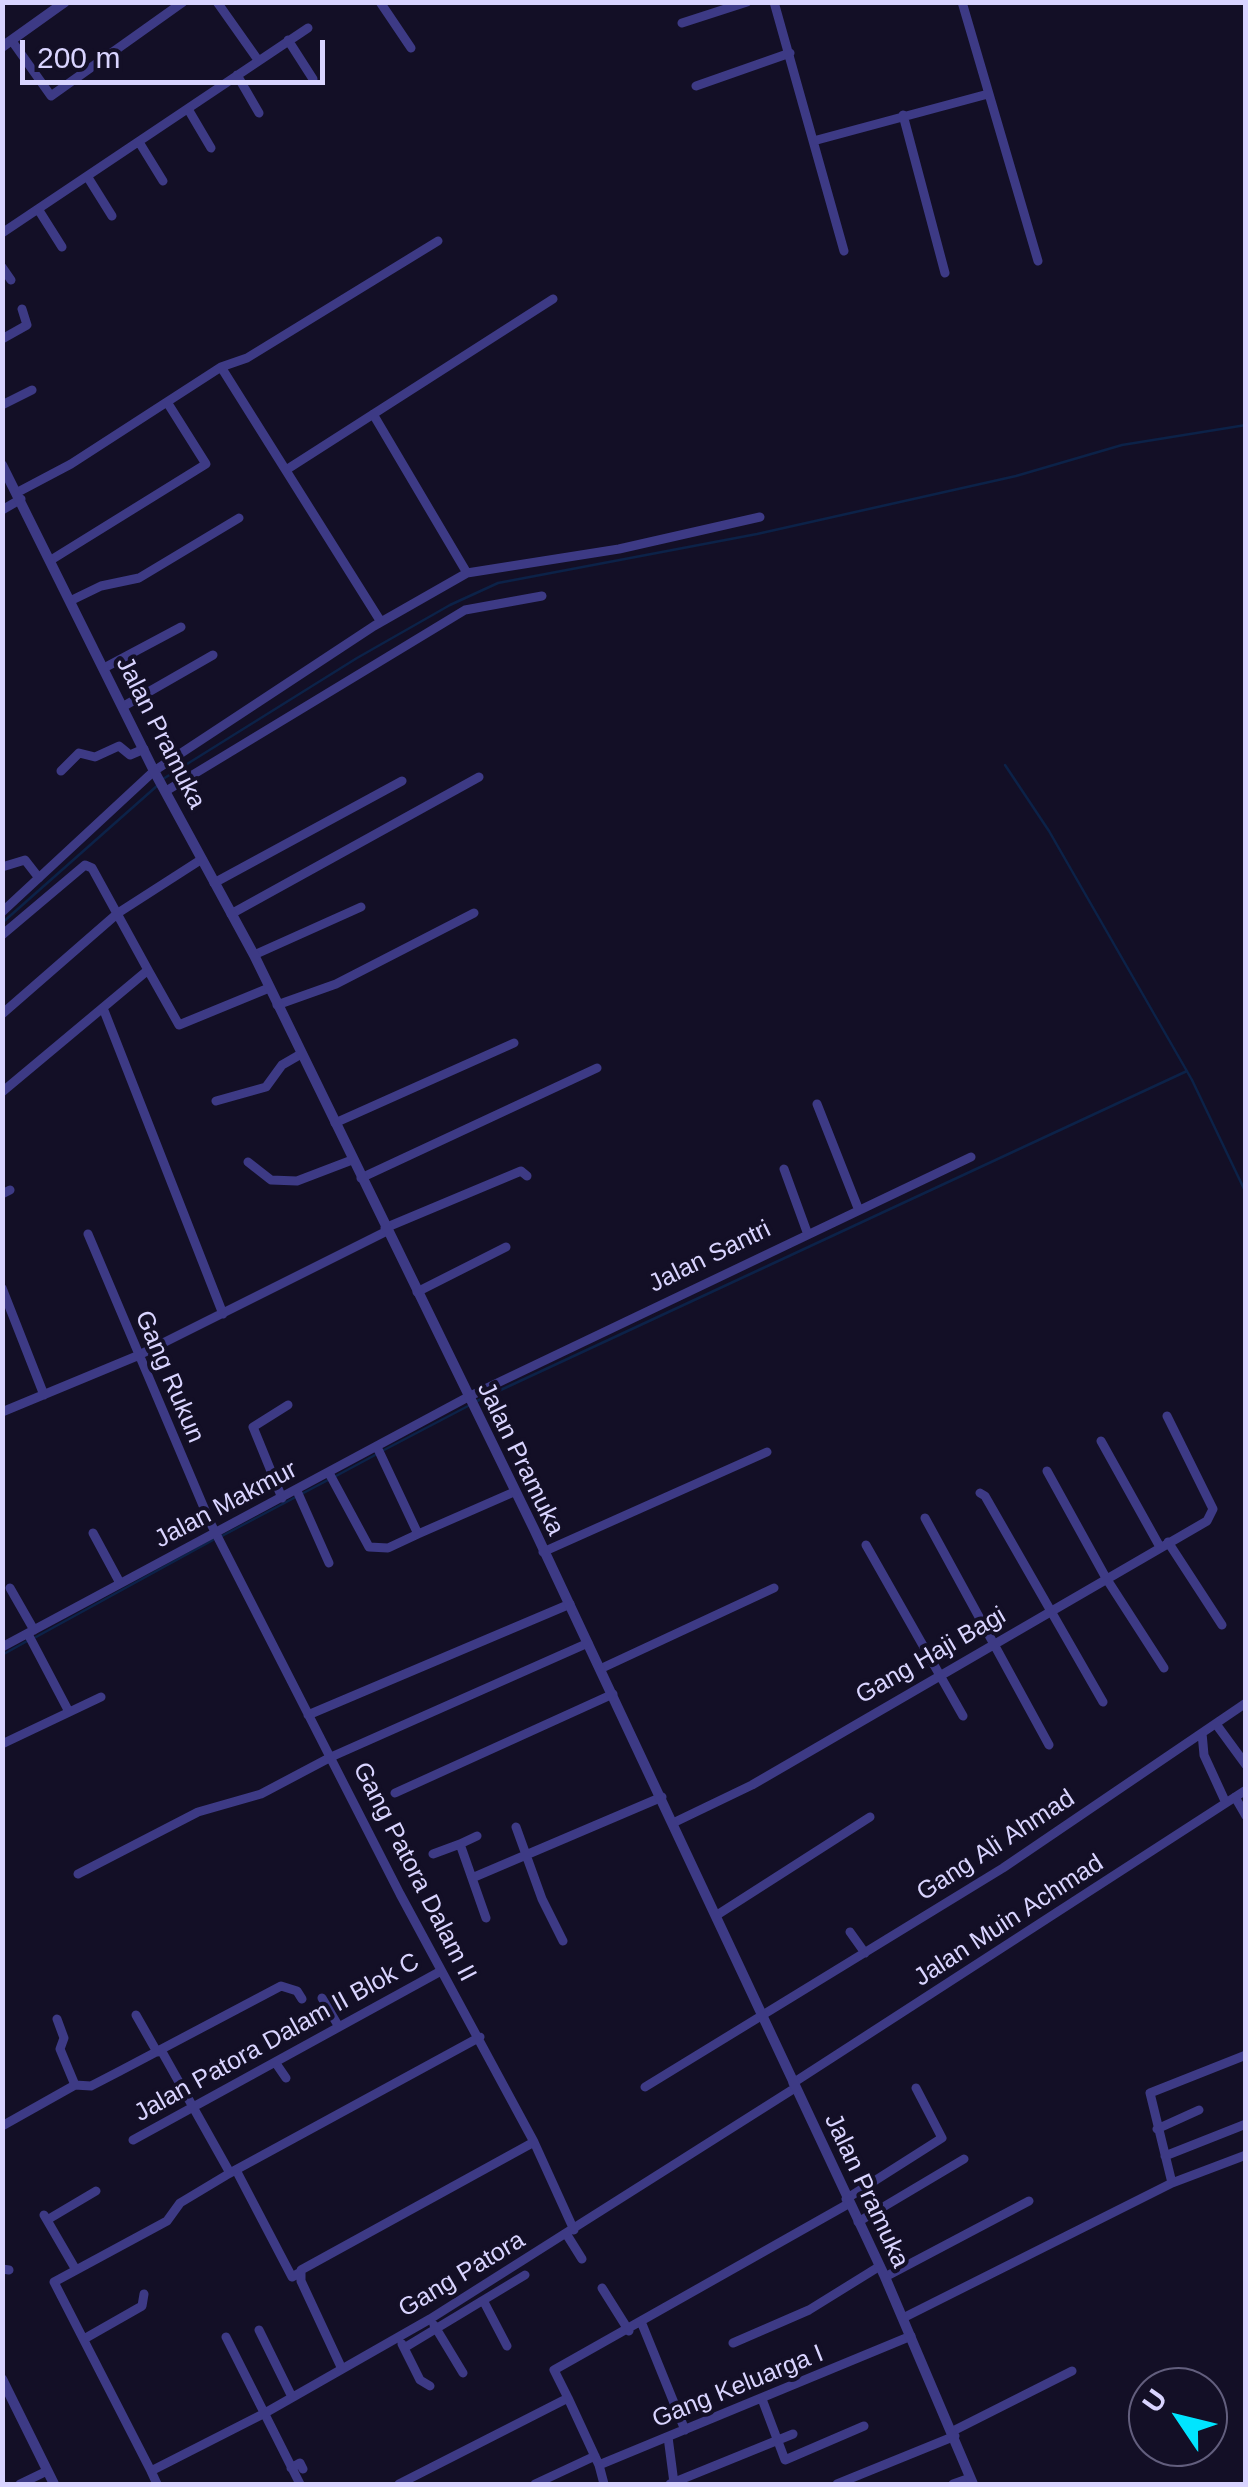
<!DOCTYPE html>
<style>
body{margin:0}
#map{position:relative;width:1248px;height:2487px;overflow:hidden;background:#130f26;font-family:Helvetica,sans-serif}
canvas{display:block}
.frame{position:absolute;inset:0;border:5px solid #d9d4ff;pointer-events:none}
.north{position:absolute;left:1128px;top:2367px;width:100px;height:100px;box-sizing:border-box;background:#130f26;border:2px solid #625e7d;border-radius:50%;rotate:305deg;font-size:28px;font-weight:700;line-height:40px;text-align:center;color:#d9d4ff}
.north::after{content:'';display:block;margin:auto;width:35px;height:45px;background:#00e5ff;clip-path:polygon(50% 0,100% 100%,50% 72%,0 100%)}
.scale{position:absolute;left:20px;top:40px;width:305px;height:45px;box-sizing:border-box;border:5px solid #d9d4ff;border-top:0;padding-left:12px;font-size:30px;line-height:35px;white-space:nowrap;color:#d9d4ff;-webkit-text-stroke:8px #130f26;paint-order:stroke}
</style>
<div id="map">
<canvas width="1248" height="2487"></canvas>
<div class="frame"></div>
<div class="north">U</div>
<div class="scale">200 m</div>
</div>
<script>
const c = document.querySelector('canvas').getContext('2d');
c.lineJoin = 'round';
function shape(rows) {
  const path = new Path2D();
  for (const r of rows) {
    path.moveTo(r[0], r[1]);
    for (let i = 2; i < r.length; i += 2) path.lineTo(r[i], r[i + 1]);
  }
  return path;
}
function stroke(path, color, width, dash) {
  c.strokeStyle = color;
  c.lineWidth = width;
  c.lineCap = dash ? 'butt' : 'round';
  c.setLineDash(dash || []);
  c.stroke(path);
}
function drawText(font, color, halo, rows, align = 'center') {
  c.font = font + ' Helvetica,sans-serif';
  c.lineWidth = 8;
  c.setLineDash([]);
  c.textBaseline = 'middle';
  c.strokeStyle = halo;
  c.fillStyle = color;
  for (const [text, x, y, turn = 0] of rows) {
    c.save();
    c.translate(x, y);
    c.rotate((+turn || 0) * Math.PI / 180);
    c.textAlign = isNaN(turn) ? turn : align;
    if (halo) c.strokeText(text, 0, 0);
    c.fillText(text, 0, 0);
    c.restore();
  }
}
const stream = shape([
 [1005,765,1049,831,1192,1080,1246,1193],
 [163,779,357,658,450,605,498,583,757,534,1016,476,1122,445,1246,425],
 [2,923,158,785],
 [477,1401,1187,1071],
 [384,1450,470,1405],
 [336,1476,377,1454],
 [220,1537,328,1480],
 [36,1637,213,1540],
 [2,1655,29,1640]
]);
const minor = shape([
 [217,2,258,60],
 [380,2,411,48],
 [774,2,844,251],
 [962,2,1038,261],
 [682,23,747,2],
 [288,40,313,79],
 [12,41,51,96,183,2],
 [237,75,259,113],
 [696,86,790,53],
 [188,109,211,148],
 [903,115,945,273],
 [817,140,988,94],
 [139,142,163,181],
 [87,176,112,216],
 [38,209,62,247],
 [2,233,308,28],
 [2,267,11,280],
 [2,339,27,325,22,309],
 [221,367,381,622],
 [2,405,32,390],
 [373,414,467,573],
 [286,470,553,299],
 [18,492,71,464,221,367,247,358,438,241],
 [2,510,21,499],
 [51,560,206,464,167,402],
 [70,601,101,586,139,578,239,518],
 [104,668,181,627],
 [124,706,213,655],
 [61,771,79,753,95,757,119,746,130,755,144,749],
 [166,791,465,610,542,596],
 [2,867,25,860,39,878],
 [214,883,402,781],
 [2,912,154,771,374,626,467,573,619,549,760,517],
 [231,914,479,777],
 [2,935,85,865,92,868,148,970,2,1092],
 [254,955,361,907],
 [148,970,179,1025,269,988],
 [277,1005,336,984,474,913],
 [103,1008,223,1314],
 [2,1014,118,913,202,859],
 [216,1101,266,1087,282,1065,301,1054],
 [817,1104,858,1208],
 [335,1123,514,1043],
 [248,1162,271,1180,297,1181,352,1160],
 [784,1169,807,1232],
 [361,1178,597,1068],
 [2,1194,10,1190],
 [385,1228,521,1171,527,1176],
 [88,1234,210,1522,400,1894,534,2142,574,2230],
 [2,1288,44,1395],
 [417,1292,506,1247],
 [2,1412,137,1356,387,1231],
 [1101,1441,1160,1547],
 [377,1447,418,1534,514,1492],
 [1047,1471,1106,1578,1164,1668],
 [329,1473,369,1547,388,1548,418,1534],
 [297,1491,329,1563],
 [980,1493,985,1496,1103,1702],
 [282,1498,253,1427,288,1405],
 [925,1518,1049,1745],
 [93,1533,120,1583],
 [1168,1542,1222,1625],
 [866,1545,963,1716],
 [543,1552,767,1452],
 [10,1588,34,1630],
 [28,1634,68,1710],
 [2,1647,468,1397,971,1157],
 [600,1669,774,1588],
 [308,1715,570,1604],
 [1216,1724,1246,1765],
 [1202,1733,1204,1755,1226,1803],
 [2,1744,101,1697],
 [395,1793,613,1694],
 [1235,1797,1246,1816],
 [673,1823,752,1785,1207,1521,1213,1509,1167,1416],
 [516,1827,542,1899,563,1941],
 [460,1844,477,1836],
 [433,1854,460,1844,486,1918],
 [78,1874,198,1812,261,1794,331,1757,588,1643],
 [472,1878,662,1797],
 [717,1915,870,1817],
 [850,1932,865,1953],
 [322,1998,339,2027],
 [136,2015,157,2052],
 [57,2019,64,2038,60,2049,75,2085],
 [161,2050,230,2173],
 [275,2062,286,2078],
 [793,2083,1246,1790],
 [645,2087,1003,1868,1246,1703],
 [2,2126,75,2085,91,2086,120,2071,281,1986,297,1991,302,1999],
 [1157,2129,1199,2110],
 [133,2140,441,1971],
 [1165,2156,1246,2124],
 [236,2170,292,2277,299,2273],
 [1172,2183,1150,2093,1246,2055],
 [846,2199,942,2138,916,2088],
 [44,2215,76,2270],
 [47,2220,96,2191],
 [858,2222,964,2159],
 [567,2235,582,2259],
 [2,2269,9,2270],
 [885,2277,1029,2201],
 [602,2288,629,2331],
 [484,2302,507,2346],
 [903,2318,1172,2183,1246,2155],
 [642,2324,685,2430],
 [434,2325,463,2373],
 [259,2330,292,2397],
 [226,2337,300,2484],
 [84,2339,142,2306,144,2294],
 [733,2343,809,2310,880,2266],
 [402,2344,420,2380,430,2386],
 [404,2348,525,2275],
 [342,2369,301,2281,301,2270,534,2142],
 [568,2398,599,2465],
 [762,2399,785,2460,864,2426],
 [953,2431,1072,2371],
 [668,2437,674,2483],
 [291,2468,300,2463,303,2469],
 [151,2471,54,2282,167,2221,180,2203,230,2173,480,2037],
 [20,2484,47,2471],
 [157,2484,151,2471,265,2413,430,2319,795,2088],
 [399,2484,568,2398,554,2370,848,2204],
 [535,2484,595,2456],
 [604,2484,599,2465,911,2336],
 [670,2484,793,2434],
 [837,2484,955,2436],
 [953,2484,970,2478]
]);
const tertiary = shape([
 [2,47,65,2],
 [2,465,154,771,254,955,534,1529,885,2277,973,2484],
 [2,2379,54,2484]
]);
const streetNames = [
 ["Jalan Pramuka",160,733,63],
 ["Jalan Santri",710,1257,-26],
 ["Gang Rukun",169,1377,67],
 ["Jalan Pramuka",520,1459,64],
 ["Jalan Makmur",226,1505,-28],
 ["Gang Haji Bagi",931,1656,-30],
 ["Gang Ali Ahmad",996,1846,-33],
 ["Gang Patora Dalam II",414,1872,63],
 ["Jalan Muin Achmad",1009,1921,-33],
 ["Jalan Patora Dalam II Blok C",277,2038,-29],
 ["Jalan Pramuka",866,2191,65],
 ["Gang Patora",462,2275,-31],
 ["Gang Keluarga I",738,2387,-22]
];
stroke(stream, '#0c2248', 2.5);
stroke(minor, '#3d3a85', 9);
stroke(tertiary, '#3d3a85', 10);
drawText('25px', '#d9d4ff', '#130f26', streetNames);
</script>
